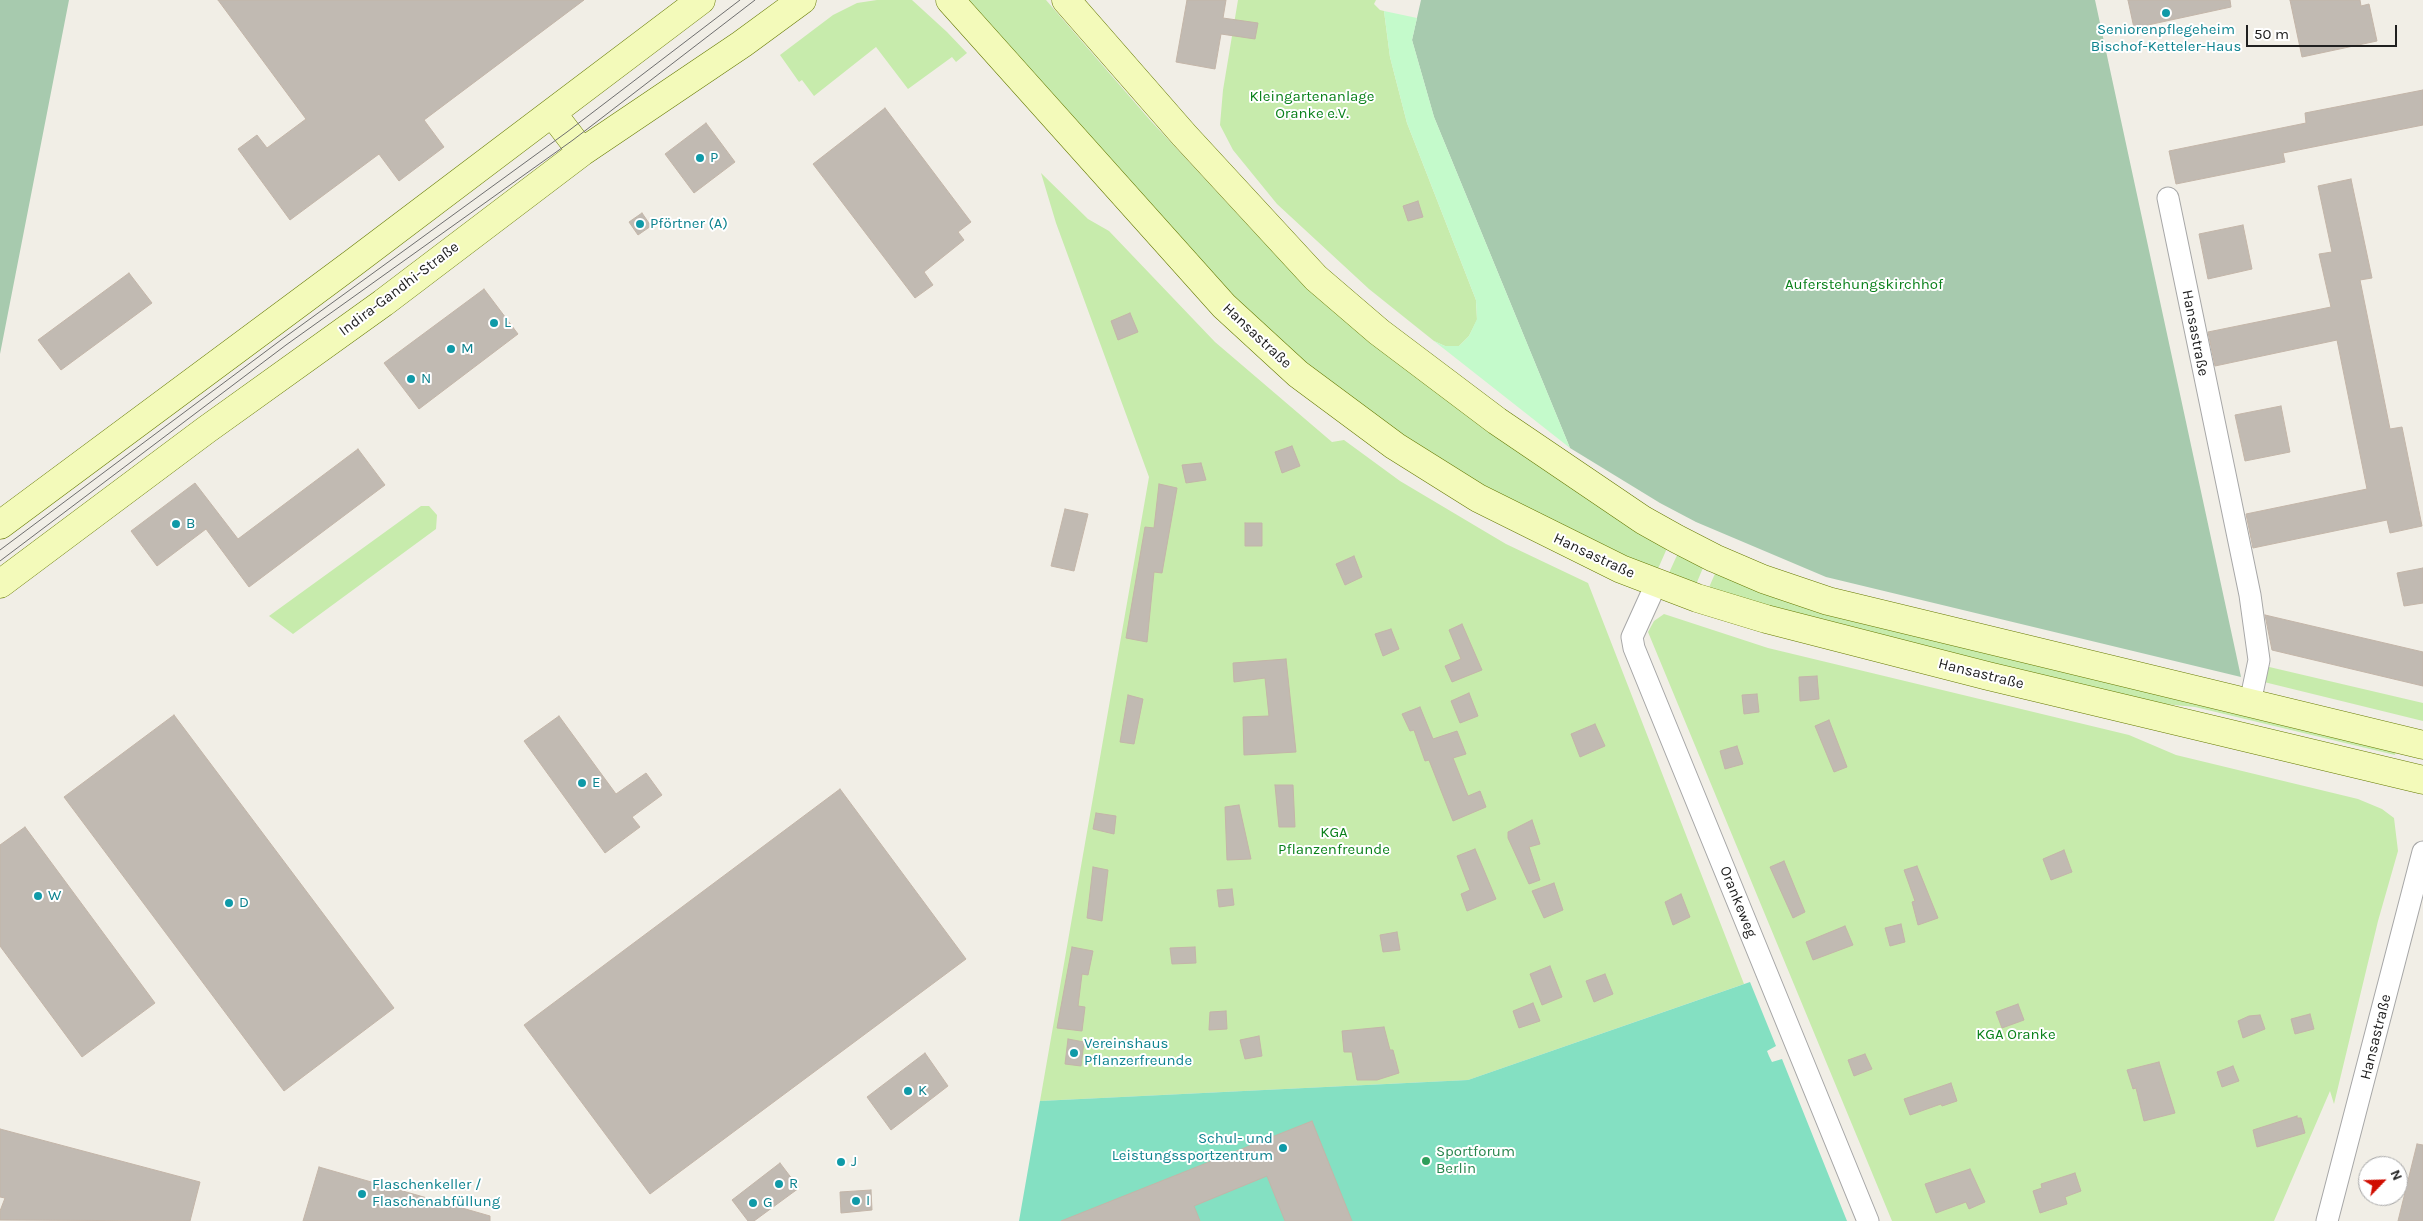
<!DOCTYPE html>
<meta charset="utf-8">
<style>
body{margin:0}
#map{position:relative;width:2423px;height:1221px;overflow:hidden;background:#f1eee6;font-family:Karla,sans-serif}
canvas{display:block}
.north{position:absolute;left:2358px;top:1156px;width:50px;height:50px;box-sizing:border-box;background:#fff;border:1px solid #a6a6a6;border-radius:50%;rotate:66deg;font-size:14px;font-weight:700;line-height:20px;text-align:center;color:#202020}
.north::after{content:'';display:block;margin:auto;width:18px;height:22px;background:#d00d00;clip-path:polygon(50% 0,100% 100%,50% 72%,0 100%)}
.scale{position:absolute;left:2246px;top:25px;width:151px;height:22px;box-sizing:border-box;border:2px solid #202020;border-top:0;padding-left:6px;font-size:15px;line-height:18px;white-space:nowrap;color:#202020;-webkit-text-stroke:4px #fff;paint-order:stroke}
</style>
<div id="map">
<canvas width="2423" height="1221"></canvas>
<div class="north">N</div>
<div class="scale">50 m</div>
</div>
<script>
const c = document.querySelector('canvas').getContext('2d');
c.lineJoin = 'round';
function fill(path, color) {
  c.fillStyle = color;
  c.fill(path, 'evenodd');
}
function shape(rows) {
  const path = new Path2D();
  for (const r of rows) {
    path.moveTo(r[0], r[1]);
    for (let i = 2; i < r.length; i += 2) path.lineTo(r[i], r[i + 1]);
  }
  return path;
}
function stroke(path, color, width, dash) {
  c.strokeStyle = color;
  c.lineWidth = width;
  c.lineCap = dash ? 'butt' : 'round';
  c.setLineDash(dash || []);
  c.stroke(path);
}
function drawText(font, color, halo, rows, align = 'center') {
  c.font = font + ' Karla,sans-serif';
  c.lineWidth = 4;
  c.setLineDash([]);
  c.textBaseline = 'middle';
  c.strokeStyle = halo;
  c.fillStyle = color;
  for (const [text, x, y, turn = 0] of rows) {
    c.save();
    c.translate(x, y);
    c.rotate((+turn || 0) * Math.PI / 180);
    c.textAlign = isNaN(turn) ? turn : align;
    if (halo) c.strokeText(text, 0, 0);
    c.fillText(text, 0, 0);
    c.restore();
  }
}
const grass = shape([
 [877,0,912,0,947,32,967,53,956,62,952,57,908,89,876,47,814,96,802,80,799,82,780,55,833,15,857,3],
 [964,0,1046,0,1150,120,1254,232,1363,332,1668,546,1657,571,1545,523,1392,432,1299,358,1227,291],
 [1238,0,1376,0,1374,4,1380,10,1384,11,1390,57,1407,123,1476,300,1477,320,1469,336,1459,346,1445,346,1434,341,1369,289,1277,204,1233,150,1220,125,1223,90],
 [1041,173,1088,219,1109,231,1215,342,1332,442,1344,440,1400,481,1479,528,1506,544,1588,583,1744,984,1468,1080,1040,1101,1149,477,1056,223],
 [421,506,429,506,437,515,436,529,293,634,269,616],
 [1679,551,1705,563,1695,587,1668,575],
 [1717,569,2397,748,2395,755,2195,707,2124,700,1707,592],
 [1664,614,1768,648,2129,735,2176,755,2358,799,2382,809,2394,818,2398,851,2378,921,2334,1104,2330,1091,2274,1221,1892,1221,1648,632,1654,621],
 [2265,666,2423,703,2423,721,2264,682]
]);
const cemetery = shape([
 [0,0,69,0,0,354],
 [1421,0,2095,0,2241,677,1826,577,1696,522,1660,503,1570,448,1434,117,1412,40]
]);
const park = shape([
 [1384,11,1417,18,1412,40,1434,117,1570,448,1434,341,1445,346,1459,346,1469,336,1477,319,1476,300,1407,123,1390,57]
]);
const pitch = shape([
 [1750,982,1776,1046,1767,1051,1769,1056,1772,1062,1782,1059,1847,1221,1019,1221,1040,1101,1468,1080]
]);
const building = shape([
 [218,0,584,0,424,120,444,147,399,181,379,154,290,220,238,149,257,135,267,148,306,119,218,0],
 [1187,0,1226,0,1223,18,1258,23,1255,39,1221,34,1215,69,1176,62,1187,0],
 [2128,0,2230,0,2231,7,2134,28,2128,0],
 [2290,0,2360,0,2361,6,2369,4,2377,41,2302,57,2290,0],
 [2423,90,2423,125,2283,153,2285,162,2176,184,2169,151,2306,123,2305,113,2423,90],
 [885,108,971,222,958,232,964,240,924,272,933,285,915,298,813,164,885,108],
 [706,123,735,162,694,193,665,154,706,123],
 [2351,179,2372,278,2360,280,2375,354,2390,429,2402,427,2422,526,2390,533,2387,520,2253,548,2246,514,2367,489,2337,340,2215,366,2208,332,2331,307,2319,254,2332,252,2318,186,2351,179],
 [1418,201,1423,217,1408,221,1403,206,1418,201],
 [642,213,651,226,638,235,629,222,642,213],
 [2243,225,2252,269,2208,279,2199,234,2243,225],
 [129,273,152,303,61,370,38,340,129,273],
 [484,289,518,334,419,409,384,363,484,289],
 [1130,313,1138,332,1118,340,1111,321,1130,313],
 [2281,406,2290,452,2245,461,2235,415,2281,406],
 [1292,446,1300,466,1282,473,1275,452,1292,446],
 [358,449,385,485,249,587,206,529,157,566,131,531,195,483,238,539,358,449],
 [1201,463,1206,480,1186,483,1182,465,1201,463],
 [1159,484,1177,488,1162,573,1154,572,1147,642,1126,638,1145,527,1154,528,1159,484],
 [1065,509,1088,514,1074,571,1051,566,1065,509],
 [1245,523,1262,523,1262,546,1245,546,1245,523],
 [1354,556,1362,577,1345,585,1336,564,1354,556],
 [2423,568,2423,603,2404,606,2397,573,2423,568],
 [2265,615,2423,652,2423,686,2272,650,2265,615],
 [1462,624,1482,670,1452,682,1445,666,1461,659,1449,630,1462,624],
 [1391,629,1399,649,1383,656,1375,634,1391,629],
 [1286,659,1296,752,1244,755,1243,717,1269,716,1265,678,1234,682,1233,663,1286,659],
 [1817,676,1819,699,1800,701,1799,677,1817,676],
 [1469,693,1478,716,1460,723,1451,701,1469,693],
 [1757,694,1759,712,1744,714,1742,695,1757,694],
 [1128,695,1143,699,1134,744,1120,742,1128,695],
 [1420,707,1433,739,1457,731,1466,754,1453,758,1468,796,1480,791,1486,807,1453,821,1429,760,1425,761,1414,730,1410,731,1402,714,1420,707],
 [174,715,394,1008,284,1091,64,797,174,715],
 [559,716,616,794,646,773,662,795,632,817,640,827,605,853,524,741,559,716],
 [1829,720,1847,767,1834,772,1815,726,1829,720],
 [1595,724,1605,746,1580,757,1571,734,1595,724],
 [1737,746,1743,764,1725,769,1720,751,1737,746],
 [1275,785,1293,785,1295,827,1279,827,1275,785],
 [840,789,966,959,650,1194,524,1025,840,789],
 [1239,805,1251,859,1227,860,1225,807,1239,805],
 [1096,813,1116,816,1114,834,1093,829,1096,813],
 [1532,820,1540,844,1529,847,1540,880,1529,884,1508,838,1508,832,1532,820],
 [25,827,155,1003,82,1057,0,946,0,845,25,827],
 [1475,849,1496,899,1467,911,1461,894,1470,890,1457,856,1475,849],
 [2064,850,2072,872,2051,880,2043,859,2064,850],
 [1784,861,1805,912,1793,918,1770,867,1784,861],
 [1917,866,1938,918,1918,925,1912,902,1915,901,1904,870,1917,866],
 [1093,867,1108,870,1102,921,1087,918,1093,867],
 [1554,883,1563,910,1544,918,1532,891,1554,883],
 [1232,889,1234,905,1219,907,1217,890,1232,889],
 [1681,894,1690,917,1673,925,1665,902,1681,894],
 [1901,924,1905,942,1890,946,1885,928,1901,924],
 [1845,926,1853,945,1813,960,1806,942,1845,926],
 [1397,932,1400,950,1383,952,1380,935,1397,932],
 [1072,947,1093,951,1088,975,1082,974,1078,1006,1085,1007,1082,1031,1057,1028,1072,947],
 [1195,947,1196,963,1172,964,1170,948,1195,947],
 [1550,966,1562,997,1542,1005,1530,974,1550,966],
 [1605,974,1613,994,1594,1002,1586,981,1605,974],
 [1533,1003,1540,1021,1519,1028,1513,1011,1533,1003],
 [2018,1004,2024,1020,2002,1028,1996,1012,2018,1004],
 [1226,1011,1227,1029,1209,1030,1210,1012,1226,1011],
 [2310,1014,2314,1029,2295,1034,2291,1019,2310,1014],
 [2260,1015,2265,1029,2243,1038,2238,1021,2249,1016,2260,1015],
 [1384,1027,1390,1050,1393,1050,1399,1073,1377,1080,1357,1080,1352,1052,1344,1052,1342,1031,1384,1027],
 [1259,1036,1262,1056,1245,1059,1240,1040,1259,1036],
 [1068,1039,1084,1042,1081,1066,1065,1064,1068,1039],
 [925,1053,948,1086,891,1130,867,1097,925,1053],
 [1865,1054,1872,1069,1854,1076,1848,1060,1865,1054],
 [2159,1062,2175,1113,2144,1121,2136,1088,2133,1089,2127,1070,2159,1062],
 [2233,1066,2239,1081,2222,1087,2217,1072,2233,1066],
 [1951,1083,1957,1101,1942,1106,1941,1104,1910,1115,1904,1099,1951,1083],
 [2297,1116,2297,1118,2301,1118,2305,1133,2257,1147,2253,1130,2297,1116],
 [1312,1121,1352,1221,1285,1221,1267,1176,1194,1206,1200,1221,1061,1221,1312,1121],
 [0,1129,200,1182,190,1221,0,1220,0,1211,5,1198,0,1197,0,1129],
 [2417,1144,2423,1145,2423,1221,2398,1221,2417,1144],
 [780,1163,799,1188,754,1221,748,1221,732,1200,780,1163],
 [319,1167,490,1216,490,1221,303,1221,319,1167],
 [1970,1169,1985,1202,1969,1209,1966,1202,1936,1213,1925,1184,1970,1169],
 [2075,1173,2081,1191,2065,1197,2067,1204,2040,1213,2033,1191,2042,1188,2041,1184,2075,1173],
 [871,1190,872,1210,841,1213,840,1192,871,1190]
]);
const street = shape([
 [2168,198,2250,595,2259,660,2250,703],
 [1656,584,1632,637,1634,648,1868,1221],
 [2327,1221,2423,852]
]);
const secondary = shape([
 [950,0,1224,306,1298,374,1395,446,1478,498,1621,569,1697,598,1766,619,1988,676,2423,780],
 [1066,0,1184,135,1316,278,1379,332,1497,421,1643,520,1677,539,1714,558,1763,579,1828,601,2423,745],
 [552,113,582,152],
 [0,525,353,263,701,0],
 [0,584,206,430,383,303,582,152,742,44,802,0]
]);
const tram = shape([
 [0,550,281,340,567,132,740,0],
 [0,561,286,345,573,140,755,0]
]);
const markers = [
 [2166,13,5,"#0f9aa8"],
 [700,158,5,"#0f9aa8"],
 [640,224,5,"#0f9aa8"],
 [494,323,5,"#0f9aa8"],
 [451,349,5,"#0f9aa8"],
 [411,379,5,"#0f9aa8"],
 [176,524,5,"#0f9aa8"],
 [582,783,5,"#0f9aa8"],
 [38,896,5,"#0f9aa8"],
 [229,903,5,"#0f9aa8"],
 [1074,1053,5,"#0f9aa8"],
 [908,1091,5,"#0f9aa8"],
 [1283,1148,5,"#0f9aa8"],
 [1426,1161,5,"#2e9e5b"],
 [841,1162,5,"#0f9aa8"],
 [779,1184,5,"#0f9aa8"],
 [362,1194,5,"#0f9aa8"],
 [856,1201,5,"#0f9aa8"],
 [753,1203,5,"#0f9aa8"]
];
const cultureNames = [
 ["Seniorenpflegeheim",2166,30,"center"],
 ["Bischof-Ketteler-Haus",2166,47,"center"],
 ["P",710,158],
 ["Pförtner (A)",650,224],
 ["L",504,323],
 ["M",461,349],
 ["N",421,379],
 ["B",186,524],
 ["E",592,783],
 ["W",48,896],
 ["D",239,903],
 ["Vereinshaus",1084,1044],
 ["Pflanzerfreunde",1084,1061],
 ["K",918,1091],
 ["Schul- und",1273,1139,"right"],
 ["Leistungssportzentrum",1273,1156,"right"],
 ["J",851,1162],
 ["R",789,1184],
 ["Flaschenkeller /",372,1185],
 ["Flaschenabfüllung",372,1202],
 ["I",866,1201],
 ["G",763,1203]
];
const parkNames = [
 ["Kleingartenanlage",1312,97],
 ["Oranke e.V.",1312,114],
 ["Auferstehungskirchhof",1864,285],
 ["KGA",1334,833],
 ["Pflanzenfreunde",1334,850],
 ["KGA Oranke",2016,1035]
];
const streetNames = [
 ["Indira-Gandhi-Straße",399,289,-37],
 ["Hansastraße",2195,333,79],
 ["Hansastraße",1257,336,43],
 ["Hansastraße",1594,556,25],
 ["Hansastraße",1981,674,14],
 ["Orankeweg",1738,902,68],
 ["Hansastraße",2376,1037,-76]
];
const leisureNames = [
 ["Sportforum",1436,1152],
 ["Berlin",1436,1169]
];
fill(grass, '#c7ebac');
fill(cemetery, '#a7caae');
fill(park, '#c4facb');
fill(pitch, '#84e0c2');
fill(building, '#c1bab2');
stroke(building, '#c3b5a8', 1);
stroke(street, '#a7a7a7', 23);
stroke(secondary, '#667a04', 29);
stroke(street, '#fff', 21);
stroke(secondary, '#f3faba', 28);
stroke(tram, '#6e6e6e', 1);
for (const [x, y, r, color] of markers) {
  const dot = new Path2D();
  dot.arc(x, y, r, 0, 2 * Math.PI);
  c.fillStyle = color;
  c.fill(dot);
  stroke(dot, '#fff', 2);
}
drawText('15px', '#0d838f', '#fff', cultureNames, 'left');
drawText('15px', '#0a811b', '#fff', parkNames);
drawText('15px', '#202020', '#fff', streetNames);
drawText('15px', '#27864d', '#fff', leisureNames, 'left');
</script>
